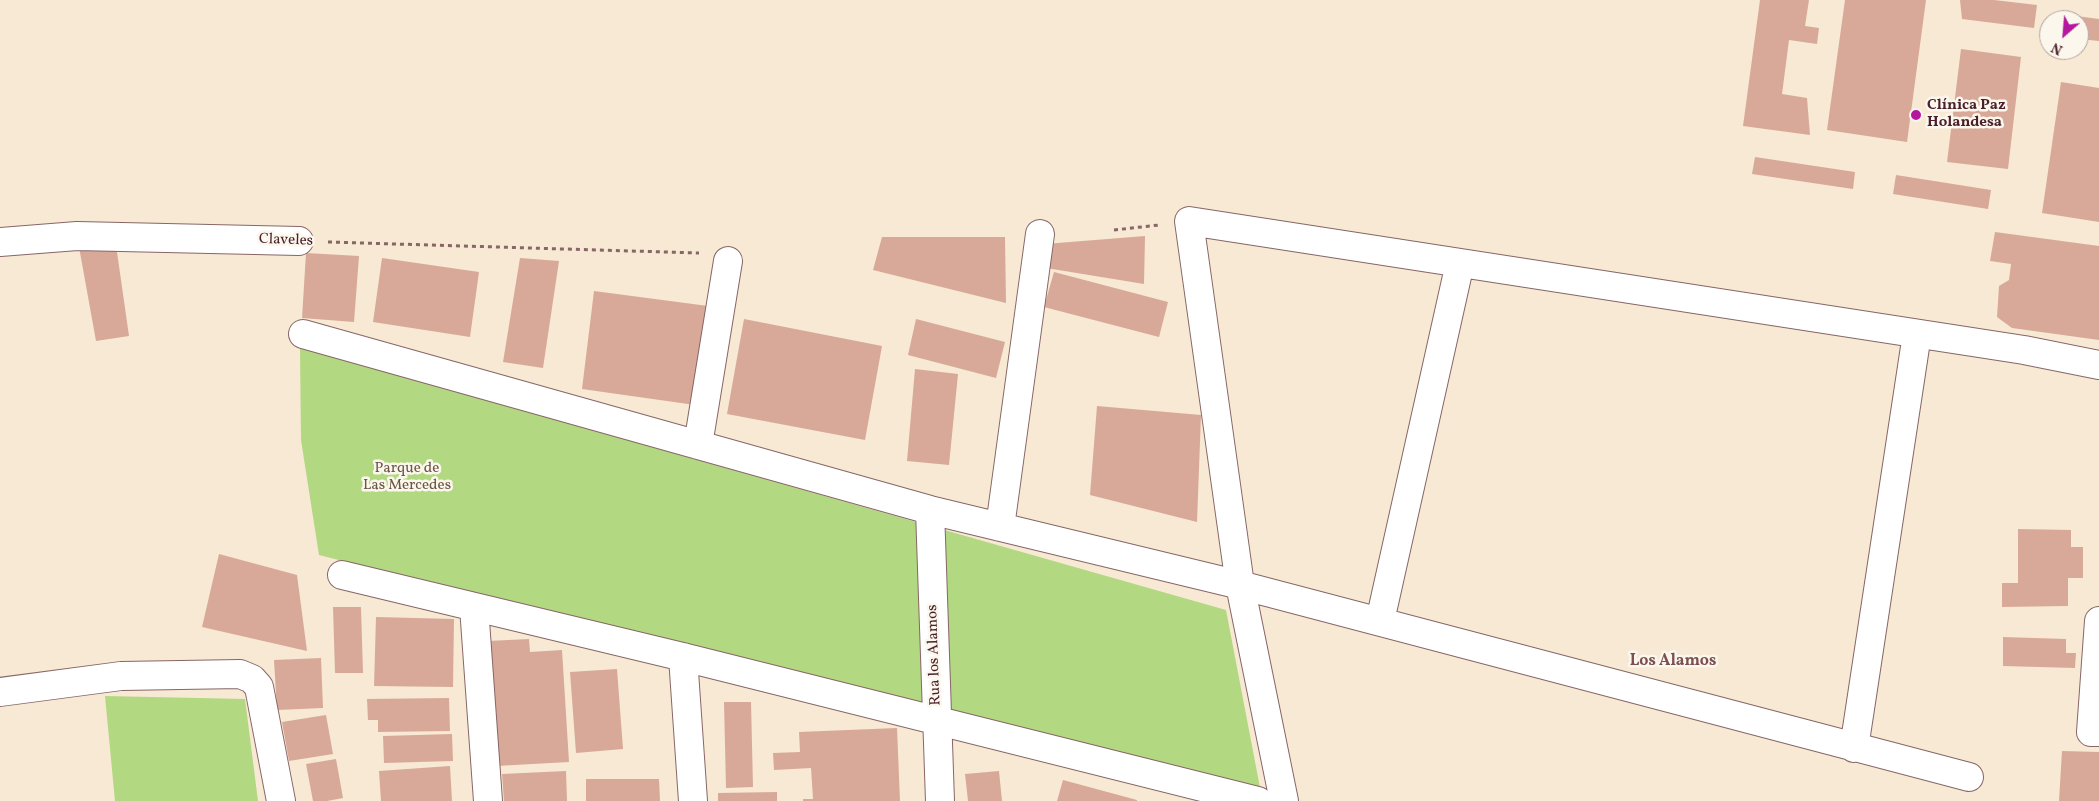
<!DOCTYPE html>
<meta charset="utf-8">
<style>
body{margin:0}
#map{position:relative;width:2099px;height:801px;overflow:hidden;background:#f7e9d4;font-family:Vollkorn,serif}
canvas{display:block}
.north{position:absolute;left:2039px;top:10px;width:50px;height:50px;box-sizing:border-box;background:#fbf7ec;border:1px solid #b4a19f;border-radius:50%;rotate:207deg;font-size:14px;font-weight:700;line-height:20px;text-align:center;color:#4a1f2b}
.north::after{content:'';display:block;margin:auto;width:18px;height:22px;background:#b5179e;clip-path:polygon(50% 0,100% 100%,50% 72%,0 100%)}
</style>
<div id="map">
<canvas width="2099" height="801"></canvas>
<div class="north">N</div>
</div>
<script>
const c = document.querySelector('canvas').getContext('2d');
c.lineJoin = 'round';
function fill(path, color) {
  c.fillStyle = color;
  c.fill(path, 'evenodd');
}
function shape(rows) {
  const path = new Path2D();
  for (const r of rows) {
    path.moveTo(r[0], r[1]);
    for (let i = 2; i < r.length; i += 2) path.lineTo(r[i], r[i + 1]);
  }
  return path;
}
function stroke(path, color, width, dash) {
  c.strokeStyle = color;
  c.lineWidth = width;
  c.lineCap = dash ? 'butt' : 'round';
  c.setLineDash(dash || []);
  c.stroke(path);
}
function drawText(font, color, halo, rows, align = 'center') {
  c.font = font + ' Vollkorn,serif';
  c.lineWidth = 5;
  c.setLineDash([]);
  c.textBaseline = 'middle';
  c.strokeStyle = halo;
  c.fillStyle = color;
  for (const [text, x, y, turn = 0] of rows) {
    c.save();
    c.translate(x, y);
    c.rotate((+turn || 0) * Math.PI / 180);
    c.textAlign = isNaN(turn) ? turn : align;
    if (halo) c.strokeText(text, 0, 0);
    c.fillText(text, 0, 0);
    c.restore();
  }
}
const green = shape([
 [300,347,1226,610,1261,793,319,555,301,440],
 [105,696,245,699,258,801,115,801]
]);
const building = shape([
 [1760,0,1809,0,1805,26,1819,28,1817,44,1789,40,1782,94,1807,98,1810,135,1743,126],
 [1845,0,1926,0,1907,142,1827,130],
 [1960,0,1994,0,2037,5,2034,28,1962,19],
 [2061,14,2099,19,2099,41,2079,39,2079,20,2062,20],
 [1961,49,2021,57,2008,169,1947,162],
 [2061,82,2099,88,2099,222,2042,213],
 [1755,157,1855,172,1853,189,1752,174],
 [1896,175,1991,190,1988,209,1893,194],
 [1995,232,2099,246,2099,340,2012,328,1997,317,1999,286,2009,280,2011,264,1990,261],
 [1145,236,1144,284,1040,267,1045,244],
 [882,237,1005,237,1006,303,873,270],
 [116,245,129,336,96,341,79,247],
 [306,253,359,256,354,322,302,318],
 [382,258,479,272,470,337,373,322],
 [520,258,559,261,543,368,503,362],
 [1054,272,1168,302,1159,337,1044,307],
 [594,291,708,306,695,405,582,389],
 [744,319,882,346,865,440,727,414],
 [916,319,1005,342,996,378,908,355],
 [915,369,958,374,949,465,907,461],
 [1097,406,1201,415,1197,522,1090,495],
 [2018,529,2071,530,2071,547,2083,547,2083,578,2068,578,2068,606,2002,607,2002,583,2018,583],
 [219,554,297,575,307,651,202,627],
 [333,607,361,607,363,673,335,673],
 [376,617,454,619,453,687,374,686],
 [2003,637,2066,639,2066,653,2076,653,2075,668,2003,666],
 [529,639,530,652,562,650,569,762,496,766,488,641],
 [321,658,323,708,277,710,274,660],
 [617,669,623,749,576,753,570,672],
 [449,698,450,731,378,732,378,720,368,720,367,699],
 [724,702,751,702,753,787,726,788],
 [326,715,333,754,289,761,282,722],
 [897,728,900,801,803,801,803,799,813,799,811,768,774,770,773,753,800,752,799,732],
 [452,734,453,761,384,763,383,736],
 [2062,751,2099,752,2099,801,2059,801],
 [336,759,343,798,327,801,313,801,306,764],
 [450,766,452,801,381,801,379,771],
 [566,771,567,801,504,801,502,774],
 [999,771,1002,801,968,801,965,774],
 [586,779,659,779,660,801,586,801],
 [1063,780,1137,800,1137,801,1057,801],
 [777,792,777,801,718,801,718,793]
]);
const path = shape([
 [1114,230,1159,225],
 [328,242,699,253]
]);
const minor = shape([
 [0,242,77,236,299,241],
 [303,334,930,510,1240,585,1969,777],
 [698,445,728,261],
 [930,510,940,801],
 [1000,527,1040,234],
 [342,575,683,657,1258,801],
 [474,607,488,801],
 [1380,621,1460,263],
 [2099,621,2091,732,2099,732],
 [683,657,693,801],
 [0,692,121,676,240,674,252,679,259,687,281,801],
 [1854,748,1917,334],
 [1284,801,1240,585,1189,221,2024,350,2099,365]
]);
const markers = [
 [1916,115,6,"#b5179e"]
];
const poiNames = [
 ["Clínica Paz",1927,106],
 ["Holandesa",1927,123]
];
const streetNames = [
 ["Claveles",286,241,2],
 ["Rua los Alamos",935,655,-92]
];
const parkNames = [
 ["Parque de",407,469],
 ["Las Mercedes",407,486]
];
const neighbourhoodNames = [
 ["Los Alamos",1673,662]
];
fill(green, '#b2d882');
fill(building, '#d8a998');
stroke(minor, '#876666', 30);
stroke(path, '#876666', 3, [4, 4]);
stroke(minor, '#fff', 28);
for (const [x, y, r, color] of markers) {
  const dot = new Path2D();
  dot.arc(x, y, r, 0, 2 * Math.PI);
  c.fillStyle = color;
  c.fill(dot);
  stroke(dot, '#fbf7ec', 2);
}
drawText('bold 15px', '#4a1f2b', '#fbf7ec', poiNames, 'left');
drawText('15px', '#4a1f2b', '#fbf7ec', streetNames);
drawText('15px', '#695645', '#fbf7ec', parkNames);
drawText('bold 16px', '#7c4f51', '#fbf7ec', neighbourhoodNames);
</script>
